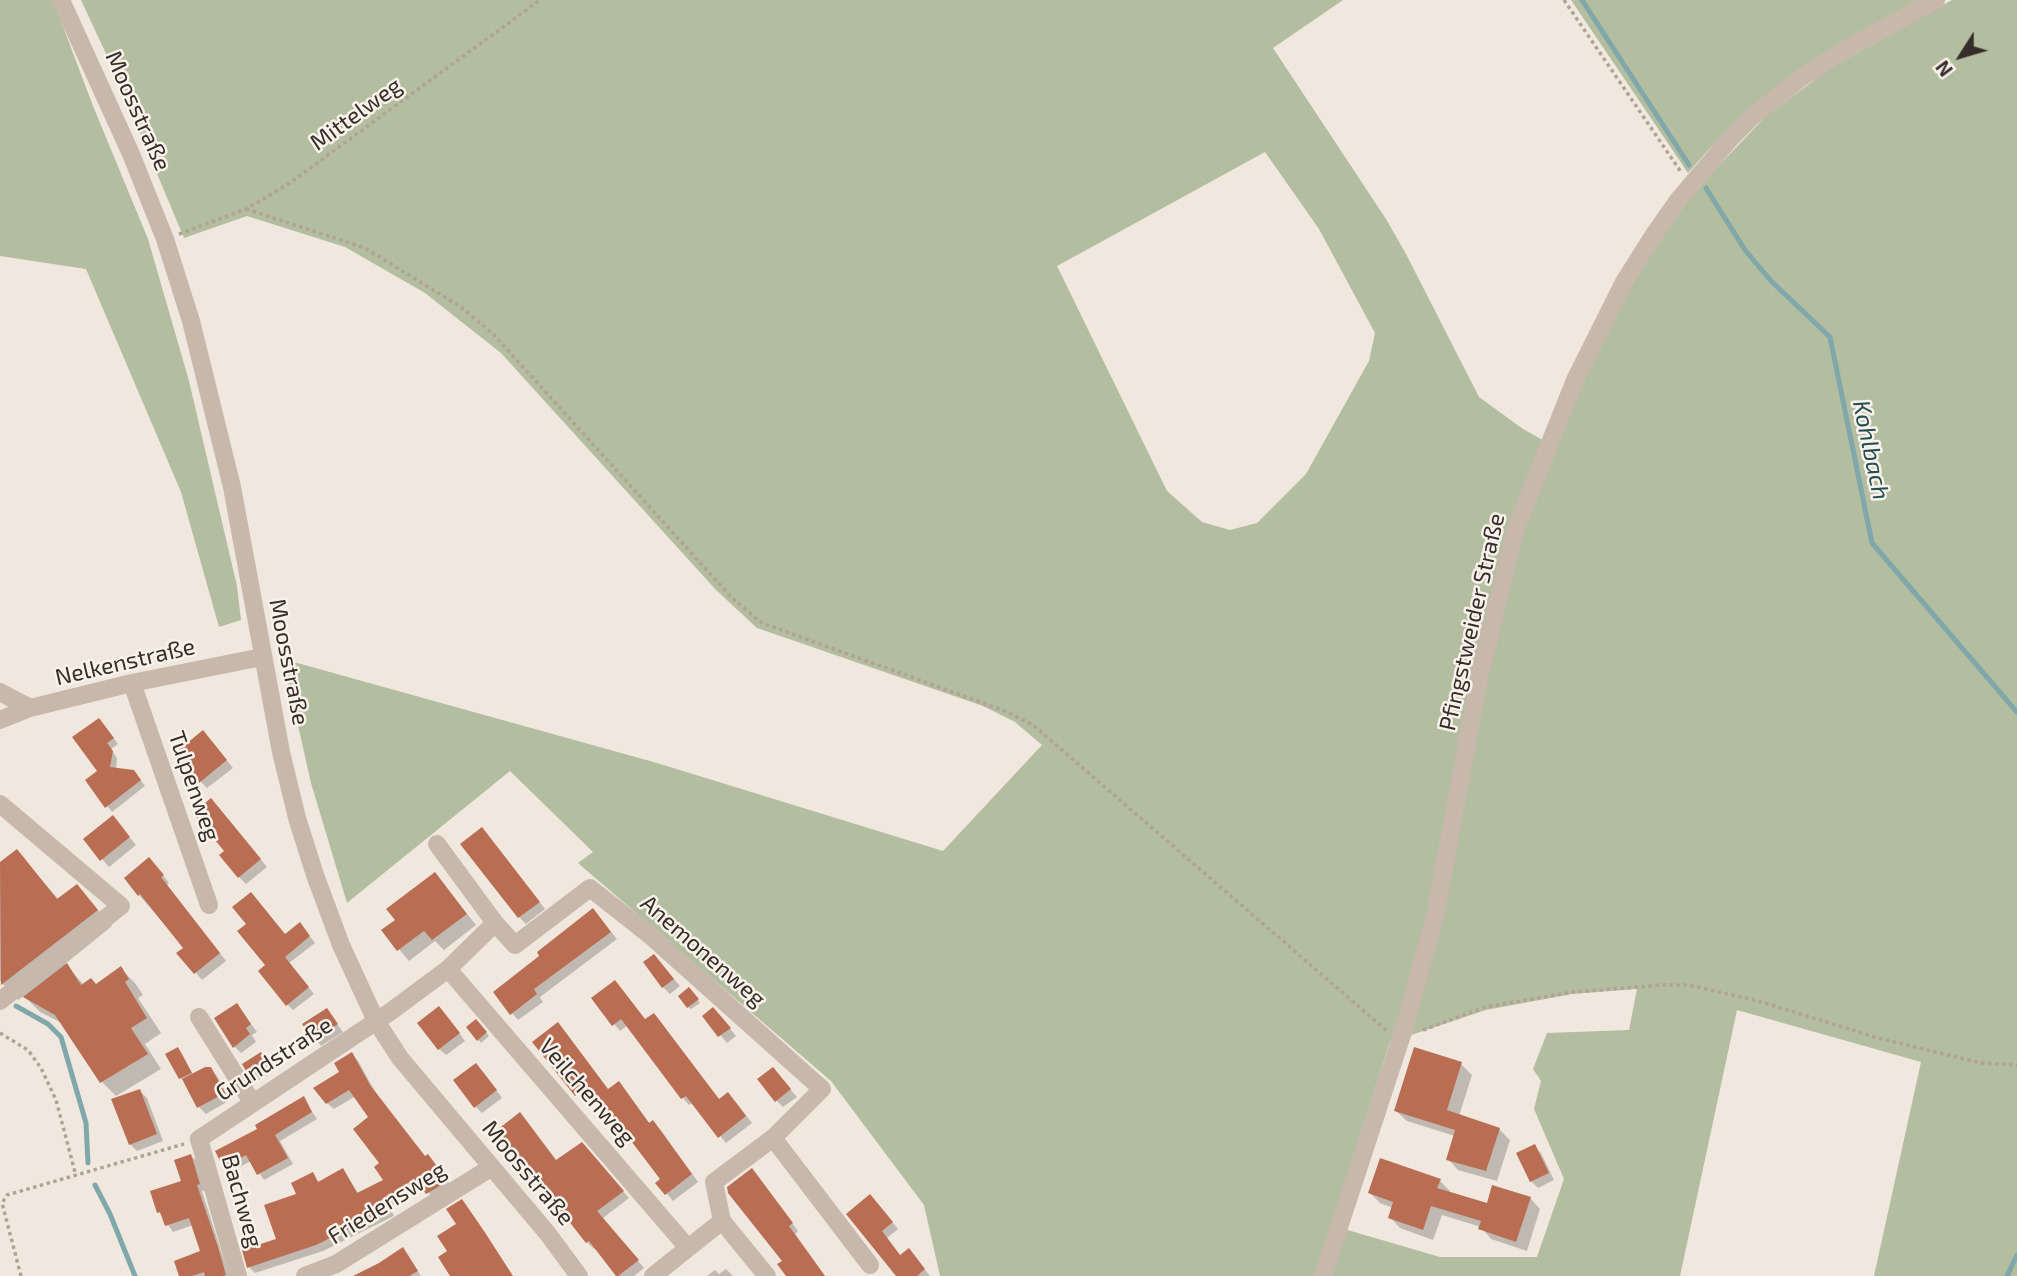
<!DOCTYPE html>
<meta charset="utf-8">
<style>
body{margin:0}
#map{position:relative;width:2017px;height:1276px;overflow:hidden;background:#f0e8de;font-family:"Exo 2",sans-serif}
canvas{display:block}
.north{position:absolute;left:1926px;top:21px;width:70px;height:70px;-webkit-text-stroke:5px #f8f2ea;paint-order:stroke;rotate:233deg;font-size:19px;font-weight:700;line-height:28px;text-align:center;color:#352d29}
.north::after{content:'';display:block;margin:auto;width:24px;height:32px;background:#352d29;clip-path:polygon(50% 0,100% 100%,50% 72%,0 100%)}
</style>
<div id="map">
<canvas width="2017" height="1276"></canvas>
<div class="north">N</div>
</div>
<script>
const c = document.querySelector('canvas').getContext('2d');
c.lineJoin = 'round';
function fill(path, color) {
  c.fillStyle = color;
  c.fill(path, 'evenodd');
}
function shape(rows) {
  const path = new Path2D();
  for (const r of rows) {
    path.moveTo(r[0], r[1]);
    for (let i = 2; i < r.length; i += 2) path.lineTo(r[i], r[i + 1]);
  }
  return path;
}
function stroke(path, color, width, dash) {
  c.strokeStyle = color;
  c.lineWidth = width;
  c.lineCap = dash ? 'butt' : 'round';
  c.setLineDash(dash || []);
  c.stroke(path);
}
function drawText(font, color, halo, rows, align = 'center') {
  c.font = font + ' "Exo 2",sans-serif';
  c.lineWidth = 5;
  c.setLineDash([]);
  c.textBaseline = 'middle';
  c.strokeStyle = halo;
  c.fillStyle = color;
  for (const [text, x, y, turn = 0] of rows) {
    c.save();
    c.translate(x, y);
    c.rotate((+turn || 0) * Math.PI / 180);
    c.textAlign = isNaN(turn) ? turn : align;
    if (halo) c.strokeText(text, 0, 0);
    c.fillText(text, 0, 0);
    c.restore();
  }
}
const green = shape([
 [0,0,53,0,93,106,148,239,189,381,237,586,241,620,219,627,181,492,86,269,0,256],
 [81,0,1343,0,1273,48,1386,219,1406,254,1479,397,1523,429,1555,447,1588,371,1625,295,1687,199,1766,116,1832,67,1952,0,2017,0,2017,1276,1874,1276,1921,1062,1737,1010,1680,1276,1329,1276,1344,1229,1440,1257,1537,1257,1564,1179,1534,1109,1541,1081,1533,1069,1547,1033,1629,1030,1637,989,1572,994,1486,1010,1390,1042,1315,1276,940,1276,924,1205,831,1081,578,863,593,852,510,771,347,903,311,783,283,659,657,763,943,851,1042,745,1015,722,983,706,757,628,716,590,501,353,425,293,345,247,247,216,184,238,114,71],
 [1265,152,1319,229,1375,333,1369,361,1306,474,1257,523,1230,530,1202,522,1167,491,1057,266],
 [1571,0,1921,0,1765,97,1711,147,1688,173]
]);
const shadow = shape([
 [104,725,118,744,111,749,117,758,116,770,139,778,145,786,112,812,87,781,100,771],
 [209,739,233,768,207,788,201,782],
 [218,807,267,867,246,884,239,877,226,851],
 [119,825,136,845,109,867,85,840],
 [482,829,545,909,526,924,519,917],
 [17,851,59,900,78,887,112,926,65,964,84,985,97,986,121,969,135,983,143,995,138,998,161,1033,145,1044,161,1069,116,1096,102,1082,64,1024,40,1012,24,996,18,1000,0,981,0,865],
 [156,866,169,883,167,885,226,961,202,980,179,953,185,948,139,895],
 [435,874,476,925,444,950,435,941,409,961,384,931,397,920],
 [593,910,617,939,540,997,543,1002,518,1020,512,1013,542,956],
 [305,930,315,943,289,963,314,994,293,1010,287,1004,267,966,285,935],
 [660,963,680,986,670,994,663,987],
 [692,992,700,1003,691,1009,688,1007],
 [593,999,646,1021,654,1015,720,1101,735,1101,752,1123,726,1143,693,1103,689,1105,683,1098,628,1025,620,1031],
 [237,1005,257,1032,252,1035,256,1042,241,1053,235,1047],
 [327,1010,343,1032,321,1046,304,1025],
 [446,1015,465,1041,446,1055,439,1049],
 [704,1016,720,1016,736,1036,727,1043],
 [476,1021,489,1036,481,1043,468,1027],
 [534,1043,609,1091,619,1083,650,1124,660,1129,698,1182,673,1201,658,1183,662,1180,594,1093,583,1101],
 [181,1052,193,1075,210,1069,217,1076,230,1100,206,1114,199,1107,185,1081,180,1078],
 [261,1054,274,1071,257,1081,250,1074],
 [352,1054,358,1061,376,1093,425,1158,434,1163,453,1188,434,1199,421,1184,390,1208,394,1216,323,1251,255,1273,249,1267,278,1240,298,1195,312,1175,320,1183,343,1170,359,1194,386,1181,371,1117,356,1096,334,1109,327,1103],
 [1461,1064,1472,1075,1459,1116,1499,1129,1510,1140,1497,1181,1458,1170,1448,1159,1455,1136,1407,1121,1396,1111],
 [773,1069,797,1097,783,1107,776,1100],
 [483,1072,502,1098,482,1113,475,1106],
 [140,1091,147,1098,163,1141,137,1151,130,1144],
 [303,1098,317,1119,280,1141,293,1164,264,1180,251,1161,230,1172,224,1166],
 [1534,1146,1541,1153,1554,1180,1538,1188,1531,1181],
 [588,1151,629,1198,603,1218,644,1268,634,1276,618,1276,596,1247,594,1249,587,1242,557,1162],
 [191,1156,198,1162,206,1190,202,1191,229,1276,181,1276,203,1253,193,1225,173,1232,159,1212,183,1182],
 [758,1177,798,1231,795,1234,825,1276,788,1276],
 [1440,1181,1450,1191,1449,1194,1488,1205,1530,1198,1540,1209,1527,1251,1491,1239,1481,1227,1442,1215,1433,1240,1400,1228,1390,1217,1393,1208,1380,1203,1370,1193],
 [877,1203,898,1229,887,1238,901,1257,915,1257,930,1276,898,1276,848,1214],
 [403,1249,421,1276,357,1276,380,1264],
 [726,1269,733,1276,707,1276,715,1270,719,1274]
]);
const stream = shape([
 [1582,0,1689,165],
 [1706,188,1745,250,1771,281,1830,337,1872,543,2017,712],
 [16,1006,48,1024,61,1037,86,1123,88,1163],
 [95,1185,110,1214,135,1276],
 [2007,1276,2017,1255]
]);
const building = shape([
 [99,718,114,738,107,743,113,751,110,767,134,770,141,780,105,808,85,780,97,771,72,737],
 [203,730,227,760,199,783,175,753],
 [211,798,261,859,238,878,219,855,224,851,193,813],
 [113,815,130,837,100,861,83,839],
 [482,827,540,902,518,918,460,844],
 [17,849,57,899,77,884,98,910,1,985,0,862],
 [149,857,164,875,161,877,220,953,194,974,176,953,183,948,140,894,138,896,124,878],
 [435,872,467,914,432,940,424,931,397,951,381,930,395,920,386,909],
 [251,892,285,934,300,922,310,936,285,957,309,987,286,1006,258,971,265,965,237,931,246,924,232,907],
 [593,908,611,932,534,989,537,994,510,1015,493,992,539,956,537,952],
 [654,954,674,979,662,988,643,962],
 [67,963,81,985,91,978,96,984,121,966,129,979,125,982,147,1018,131,1028,148,1054,100,1083,55,1015,23,997],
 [615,980,645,1019,654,1013,719,1099,728,1092,746,1116,718,1138,686,1096,681,1099,621,1019,612,1026,591,998],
 [689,987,699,999,687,1008,678,996],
 [237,1003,251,1024,246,1028,250,1034,233,1048,214,1018],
 [439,1006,460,1033,438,1050,417,1023],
 [713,1007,731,1028,718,1037,702,1016],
 [327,1008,338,1024,313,1040,302,1024],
 [476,1019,487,1032,477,1041,466,1027],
 [558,1022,608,1089,619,1081,649,1123,653,1120,692,1174,665,1195,655,1183,660,1179,619,1125,616,1127,587,1086,575,1096,532,1042],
 [178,1047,192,1073,179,1079,165,1054],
 [1414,1047,1462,1062,1447,1110,1500,1128,1486,1171,1446,1160,1455,1130,1394,1111],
 [261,1052,268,1063,249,1076,242,1064],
 [352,1052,370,1085,425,1156,428,1154,448,1181,426,1194,414,1178,385,1201,389,1209,316,1245,247,1268,242,1250,276,1239,264,1205,296,1194,291,1183,313,1172,318,1182,343,1168,357,1193,383,1180,374,1167,379,1163,353,1129,368,1117,349,1090,326,1104,313,1088,339,1072,334,1063],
 [476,1063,497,1090,474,1108,453,1080],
 [205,1067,211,1067,225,1093,197,1108,182,1079],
 [773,1067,791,1089,775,1102,757,1079],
 [140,1089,157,1134,129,1145,111,1099],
 [304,1096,312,1112,275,1135,288,1158,257,1175,246,1155,223,1167,215,1151,257,1129,255,1125],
 [520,1112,556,1160,582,1142,624,1191,597,1211,639,1260,618,1276,616,1276,589,1241,586,1243,497,1130],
 [1535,1144,1549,1173,1530,1182,1516,1153],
 [191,1154,200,1184,197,1185,218,1247,226,1275,223,1276,205,1276,204,1272,192,1276,179,1276,174,1261,200,1251,189,1218,165,1226,160,1212,157,1213,150,1191,181,1181,174,1160],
 [1380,1158,1441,1179,1437,1188,1487,1203,1492,1185,1531,1197,1516,1242,1478,1229,1481,1221,1431,1206,1423,1230,1388,1218,1393,1202,1368,1193],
 [752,1168,793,1223,789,1226,825,1276,786,1276,777,1264,782,1261,728,1193,727,1187],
 [870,1194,893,1222,882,1231,900,1255,909,1248,925,1269,917,1276,896,1276,846,1214],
 [462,1199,484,1231,513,1276,450,1276,438,1257,447,1251,437,1236,456,1224,446,1209],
 [403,1247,418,1271,409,1276,353,1276,379,1263]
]);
const path = shape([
 [1564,0,1681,172],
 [246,209,365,248,461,307,494,335,732,598,762,623,1005,711,1033,725,1387,1031],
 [179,234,246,209,287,185,540,0],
 [1423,1030,1485,1007,1573,992,1663,985,1688,985,1755,1000,1878,1038,1981,1063,2017,1065],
 [0,1033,28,1050,41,1068,56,1100,76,1176],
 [21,1276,2,1203,7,1195,184,1144]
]);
const minor = shape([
 [61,0,131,154,165,239,191,321,232,487,281,752,297,818,315,875,341,945,376,1021,400,1058,548,1234,579,1276],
 [132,683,209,905],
 [0,692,30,708],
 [0,720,30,708,132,683,262,657],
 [0,804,121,906,0,1001],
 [437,844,495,923],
 [448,969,688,1248],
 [199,1017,252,1102],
 [773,1138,870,1265],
 [238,1276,199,1139,390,1012,448,969,495,923,515,945,590,888,652,937,822,1089,773,1138,714,1182,722,1221,767,1276],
 [305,1276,336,1264,492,1167],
 [653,1276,722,1221],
 [1323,1276,1403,1032,1435,916,1479,679,1515,531,1575,380,1624,282,1653,236,1679,199,1730,139,1753,116,1801,78,1851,46,1936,0]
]);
const streetNames = [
 ["Moosstraße",138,111,66],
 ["Mittelweg",356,114,-36],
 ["Pfingstweider Straße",1472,622,-77],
 ["Nelkenstraße",125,662,-13],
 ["Moosstraße",289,662,79],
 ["Tulpenweg",194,786,71],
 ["Anemonenweg",703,951,41],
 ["Grundstraße",274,1059,-33],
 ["Veilchenweg",587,1092,49],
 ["Moosstraße",528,1173,50],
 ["Bachweg",242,1201,74],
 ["Friedensweg",387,1203,-32]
];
const waterNames = [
 ["Kohlbach",1871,450,78]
];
fill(green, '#b3bd9f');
fill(shadow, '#0003');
stroke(stream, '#80a7aa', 5);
fill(building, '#b96d52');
stroke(path, '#b2a295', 3.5, [3.5, 3.5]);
stroke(minor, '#c7b8ab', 18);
drawText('23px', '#352d29', '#f8f2ea', streetNames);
drawText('italic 24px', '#234e52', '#f8f2ea', waterNames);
</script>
